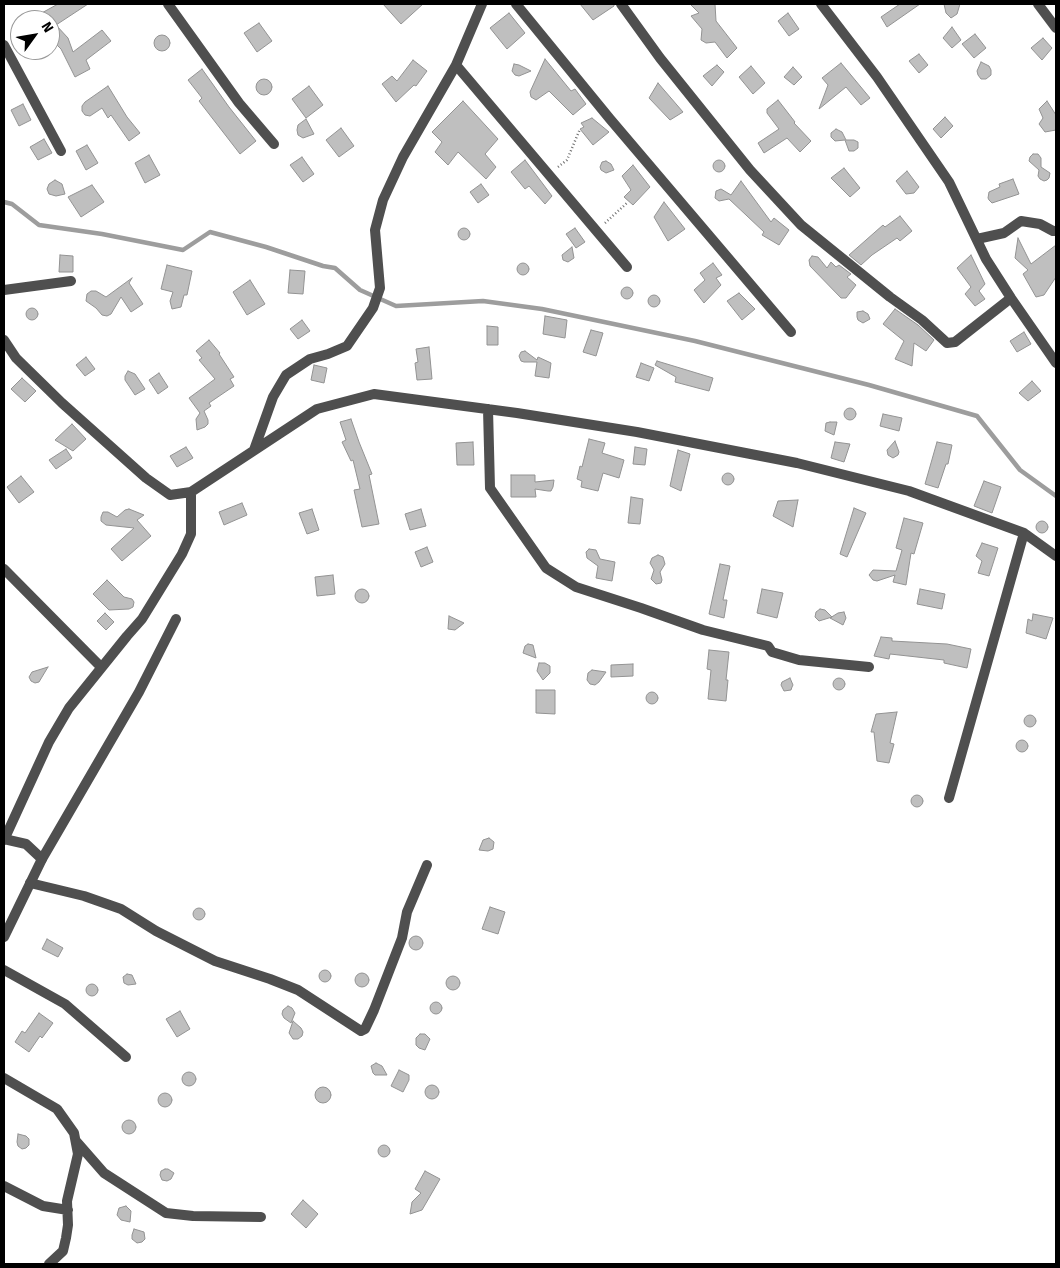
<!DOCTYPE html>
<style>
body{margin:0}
#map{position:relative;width:1060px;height:1268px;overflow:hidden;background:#fff;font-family:"Fira Sans",sans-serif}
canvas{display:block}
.frame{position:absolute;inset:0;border:5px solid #000;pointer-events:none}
.north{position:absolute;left:10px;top:10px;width:50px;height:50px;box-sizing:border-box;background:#fff;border:1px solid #999;border-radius:50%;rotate:58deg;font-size:14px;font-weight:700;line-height:20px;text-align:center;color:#000}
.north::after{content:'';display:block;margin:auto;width:18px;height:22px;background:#000;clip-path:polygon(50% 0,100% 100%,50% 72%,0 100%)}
</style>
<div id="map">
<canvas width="1060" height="1268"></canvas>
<div class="frame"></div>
<div class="north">N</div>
</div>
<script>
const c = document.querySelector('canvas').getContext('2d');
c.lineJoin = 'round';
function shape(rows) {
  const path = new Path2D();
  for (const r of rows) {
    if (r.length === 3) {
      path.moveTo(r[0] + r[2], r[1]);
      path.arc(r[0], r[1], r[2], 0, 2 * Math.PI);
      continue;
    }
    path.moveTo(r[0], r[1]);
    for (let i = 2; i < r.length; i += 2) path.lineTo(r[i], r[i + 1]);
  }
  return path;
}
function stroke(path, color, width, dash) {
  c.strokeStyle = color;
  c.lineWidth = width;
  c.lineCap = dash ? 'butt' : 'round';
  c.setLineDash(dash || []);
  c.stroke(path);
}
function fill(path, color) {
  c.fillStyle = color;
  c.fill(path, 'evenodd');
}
const stream = shape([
 [4,202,12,204,39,225,102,234,183,250,210,232,266,247,323,266,335,268,360,290,396,306,483,301,542,309,695,341,869,385,977,416,1020,470,1056,496]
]);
const building = shape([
 [58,4,88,4,56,25,68,38,73,52,102,30,111,41,86,60,90,69,75,77,61,49,56,44,51,28,50,28,50,20,29,20,58,4],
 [383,4,423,4,401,24,383,4],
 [580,4,614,4,614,6,593,20,580,4],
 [690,4,715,4,716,21,737,48,727,58,715,42,706,43,701,40,702,29,691,16,699,13,690,4],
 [900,4,920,4,887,27,881,17,900,4],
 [944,4,960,4,957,14,951,18,946,13,944,4],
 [509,13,525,33,507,49,490,28,509,13],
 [788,13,799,29,789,36,778,21,788,13],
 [259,23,272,41,257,52,244,33,259,23],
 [952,27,961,40,952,48,943,38,952,27],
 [975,34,986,48,974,58,962,44,975,34],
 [162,43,8],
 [1043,38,1052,48,1042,60,1031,48,1043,38],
 [919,54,928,65,919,73,909,61,919,54],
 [545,59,571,91,575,89,586,104,573,115,549,91,536,100,531,97,530,92,545,59],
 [413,60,427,71,416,86,414,85,396,102,382,84,392,76,397,81,413,60],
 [981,62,989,66,991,70,991,75,986,79,981,79,978,75,977,71,981,62],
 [841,63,870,98,861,105,846,87,819,109,828,85,822,78,841,63],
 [514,64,519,65,531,71,519,76,515,75,512,71,514,64],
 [717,65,724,72,712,86,703,76,717,65],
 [751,66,765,83,753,94,739,77,751,66],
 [793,67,802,77,794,85,784,77,793,67],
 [202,69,229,107,256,141,240,154,199,101,202,98,188,80,202,69],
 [264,87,8],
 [658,83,683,112,670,120,649,98,658,83],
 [108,86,127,117,140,133,129,141,111,115,108,118,102,108,90,116,85,115,82,111,82,106,85,102,108,86],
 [309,86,323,105,306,118,292,99,309,86],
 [778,100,795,122,794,123,811,141,800,152,787,138,764,153,758,143,779,129,767,113,767,109,778,100],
 [463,101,498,139,485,154,496,167,486,179,458,152,448,165,435,152,442,142,432,132,463,101],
 [1047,101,1056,115,1056,130,1045,132,1039,124,1043,118,1039,109,1047,101],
 [23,104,31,120,19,126,11,110,23,104],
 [945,117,953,126,941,138,933,129,945,117],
 [592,118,609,132,593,145,580,129,584,127,581,123,592,118],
 [306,119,314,134,303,138,298,135,297,130,298,125,306,119],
 [341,128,354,146,339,157,326,140,341,128],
 [836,129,842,132,846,140,854,140,858,142,858,148,854,151,849,151,845,140,835,141,831,137,831,133,836,129],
 [44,139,52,153,38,160,30,147,44,139],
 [87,145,98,163,86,170,76,151,87,145],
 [1033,154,1038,154,1041,158,1041,167,1050,173,1049,178,1047,180,1044,181,1040,179,1038,176,1039,170,1029,161,1030,157,1033,154],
 [149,155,160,175,145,183,135,163,149,155],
 [302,157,314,174,303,182,290,165,302,157],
 [525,160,552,196,545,204,529,186,525,189,511,172,525,160],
 [719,166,6],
 [606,161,611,164,614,170,606,173,601,170,600,167,602,162,606,161],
 [633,165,650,187,633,205,624,197,631,190,622,176,633,165],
 [844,168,860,188,850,197,831,178,844,168],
 [907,171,919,187,914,193,906,194,896,181,907,171],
 [1013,179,1019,194,992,203,989,200,988,198,989,192,1000,187,999,184,1013,179],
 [55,180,62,184,65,194,56,196,49,194,47,189,49,184,55,180],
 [741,181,771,222,774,218,789,230,779,245,762,235,764,232,729,199,719,201,715,198,716,191,721,189,731,195,741,181],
 [481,184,489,195,478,203,470,192,481,184],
 [92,185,104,202,81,217,68,197,92,185],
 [664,202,685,229,668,241,654,217,664,202],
 [900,216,912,231,900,241,897,238,872,255,861,265,849,255,883,225,885,227,900,216],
 [575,228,585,242,576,248,566,234,575,228],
 [464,234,6],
 [1018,238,1031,264,1056,245,1056,277,1044,295,1036,297,1023,274,1028,270,1015,258,1018,238],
 [572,247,574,258,568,262,563,260,562,255,572,247],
 [60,255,73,256,73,272,59,272,60,255],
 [971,255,985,284,979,291,985,299,975,306,965,294,971,287,957,268,971,255],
 [812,256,818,257,827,268,831,262,836,267,839,265,851,274,847,277,856,285,846,298,841,298,810,266,809,260,812,256],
 [713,263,722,275,716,278,721,285,704,303,694,290,705,280,700,273,713,263],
 [523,269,6],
 [167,265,192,271,187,295,184,295,181,307,172,309,170,301,173,292,161,289,167,265],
 [290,270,305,271,303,294,288,293,290,270],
 [132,278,129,283,143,304,131,312,121,297,111,314,107,316,102,315,96,308,86,301,87,294,91,291,96,291,106,297,132,278],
 [250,280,265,304,247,315,233,292,250,280],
 [627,293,6],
 [739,293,755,309,742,320,727,301,739,293],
 [654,301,6],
 [32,314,6],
 [895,309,918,325,934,340,926,351,914,343,912,366,895,359,904,341,883,324,895,309],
 [863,311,868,314,870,319,863,323,858,320,857,317,857,312,863,311],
 [545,316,567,320,565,338,543,334,545,316],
 [302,320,310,331,298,339,290,329,302,320],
 [487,326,498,327,498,345,487,345,487,326],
 [591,330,603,333,596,356,583,352,591,330],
 [1024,332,1031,344,1017,352,1010,341,1024,332],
 [209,340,220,353,219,354,234,377,230,379,234,386,209,403,211,406,204,411,208,420,208,424,205,427,197,430,196,419,200,413,189,398,215,379,199,360,202,358,196,351,209,340],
 [429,347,432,379,417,380,415,363,418,362,416,349,429,347],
 [525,351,537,360,538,357,551,363,549,378,535,376,537,362,524,362,521,361,519,356,521,352,525,351],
 [86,357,95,369,85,376,76,365,86,357],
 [657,361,713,378,709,391,675,382,676,377,655,365,657,361],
 [641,363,654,368,649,381,636,377,641,363],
 [314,365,327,368,324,383,311,380,314,365],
 [128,371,135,374,145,389,135,395,125,380,125,376,128,371],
 [159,373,168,387,158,394,149,380,159,373],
 [22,378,36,391,25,402,11,389,22,378],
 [1032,381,1041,391,1028,401,1019,393,1032,381],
 [850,414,6],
 [883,414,902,418,899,431,880,426,883,414],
 [351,419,359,442,372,474,369,475,379,524,362,527,354,490,360,489,353,460,351,461,342,442,346,440,340,422,351,419],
 [830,422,837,422,834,435,825,431,826,423,830,422],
 [72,424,86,439,73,451,55,440,72,424],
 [589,439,605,443,602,453,624,460,619,478,603,473,598,491,581,487,582,481,577,479,580,466,582,467,589,439],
 [895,441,899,452,898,455,893,458,888,455,887,450,895,441],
 [473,442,474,465,457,465,456,443,473,442],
 [835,442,850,444,844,462,831,458,835,442],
 [937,442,952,445,948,464,946,464,938,488,925,484,937,442],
 [186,447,193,458,177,467,170,456,186,447],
 [635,447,647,449,645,465,633,464,635,447],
 [66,449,72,458,56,469,49,460,66,449],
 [678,450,690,454,681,491,670,486,678,450],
 [728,479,6],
 [511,475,535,475,535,482,554,480,553,487,551,491,548,491,535,489,536,497,511,497,511,475],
 [21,476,34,492,19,503,7,487,21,476],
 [984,481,1001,487,992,513,974,506,984,481],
 [631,497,643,499,640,524,628,523,631,497],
 [798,500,793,527,773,516,778,501,798,500],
 [242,503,247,515,224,525,219,512,242,503],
 [854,508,866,513,847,557,840,554,854,508],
 [129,509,144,515,137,520,151,536,122,561,111,549,134,528,106,525,101,521,101,517,103,512,108,512,117,517,125,510,129,509],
 [312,509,319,530,307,534,299,513,312,509],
 [421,509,426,526,410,530,405,514,421,509],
 [904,518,923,523,914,554,911,553,906,585,893,582,895,575,877,581,873,580,869,575,873,570,896,571,902,550,896,548,904,518],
 [1042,527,6],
 [982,543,998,548,989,576,978,573,982,561,976,556,982,543],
 [427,547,433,562,421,567,415,552,427,547],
 [589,549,596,550,600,559,615,562,612,581,596,578,598,566,587,558,586,552,589,549],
 [658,555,663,557,665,564,660,572,662,580,661,583,656,584,651,579,654,570,650,563,652,558,658,555],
 [720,564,730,566,723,600,727,600,724,618,709,614,720,564],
 [333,575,335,594,317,596,315,577,333,575],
 [107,580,124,597,132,599,134,602,133,607,129,609,109,610,93,594,107,580],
 [762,589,783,593,777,618,757,613,762,589],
 [920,589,945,594,942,609,917,604,920,589],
 [362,596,7],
 [820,609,825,610,832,617,819,621,815,617,816,612,820,609],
 [844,612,846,618,843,625,830,618,838,613,844,612],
 [105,613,114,622,106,630,97,621,105,613],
 [1033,614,1053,618,1046,639,1026,633,1028,619,1032,621,1033,614],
 [449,616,464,623,455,630,448,629,449,616],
 [881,637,892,638,892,641,947,644,971,649,967,668,944,663,944,660,890,654,889,659,874,656,881,637],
 [528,644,533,645,536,658,523,653,525,646,528,644],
 [709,650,729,652,726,680,728,680,726,701,708,699,711,670,707,669,709,650],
 [539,663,545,663,550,666,550,673,543,680,537,671,539,663],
 [633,664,633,676,611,677,611,665,633,664],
 [48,667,39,682,35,683,31,681,29,677,32,672,48,667],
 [592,670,606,672,599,682,595,685,590,684,587,680,588,673,592,670],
 [790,678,793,685,792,687,791,690,784,691,781,685,782,682,790,678],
 [839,684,6],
 [536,690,555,690,555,714,536,713,536,690],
 [652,698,6],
 [897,712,890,743,894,744,889,763,877,761,874,732,871,732,876,714,897,712],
 [1030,721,6],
 [1022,746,6],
 [917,801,6],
 [489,838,494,842,493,849,488,851,479,850,483,840,489,838],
 [490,907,505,912,498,934,482,929,490,907],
 [199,914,6],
 [416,943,7],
 [47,939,63,948,58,957,42,949,47,939],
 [325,976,6],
 [362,980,7],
 [127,974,132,975,136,984,128,985,124,983,123,977,127,974],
 [453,983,7],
 [92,990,6],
 [436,1008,6],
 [288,1006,292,1008,295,1013,291,1023,284,1018,282,1014,283,1010,288,1006],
 [180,1011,190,1029,177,1037,166,1019,180,1011],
 [39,1013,53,1023,42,1038,40,1036,29,1052,15,1042,22,1031,25,1033,39,1013],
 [293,1021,301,1028,303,1032,302,1036,298,1039,293,1039,289,1033,293,1021],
 [420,1034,425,1034,430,1039,425,1050,419,1048,416,1045,416,1038,420,1034],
 [376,1063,382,1066,387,1075,375,1075,373,1073,371,1066,376,1063],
 [399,1070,409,1075,409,1080,403,1092,391,1086,399,1070],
 [189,1079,7],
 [432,1092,7],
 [323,1095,8],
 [165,1100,7],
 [129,1127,7],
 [18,1134,26,1136,29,1139,29,1145,26,1148,22,1149,18,1146,17,1142,18,1134],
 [384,1151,6],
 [165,1169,168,1169,174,1173,171,1179,167,1181,162,1180,160,1175,161,1171,165,1169],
 [425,1171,440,1179,422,1210,410,1214,412,1202,421,1193,415,1189,425,1171],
 [303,1200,318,1214,306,1228,291,1214,303,1200],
 [126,1206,131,1211,130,1222,121,1220,117,1215,119,1208,126,1206],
 [134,1229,144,1232,145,1239,142,1242,137,1243,132,1239,132,1235,134,1229]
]);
const path = shape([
 [558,167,567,160,580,129],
 [605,223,628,202]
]);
const minor = shape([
 [168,4,239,103,274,144],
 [516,4,610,119,791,332],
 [621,4,660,58,750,170,801,225,890,297,922,320,947,343,955,342,1011,298],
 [821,4,877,77,949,182,986,259,1011,298,1056,363],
 [1038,4,1056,28],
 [4,45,61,151],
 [456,65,627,267],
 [977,239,1004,233,1021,221,1040,224,1053,231,1056,231],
 [4,290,71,281],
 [4,340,16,358,62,403,146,478,170,495,191,492,317,409,374,394,517,413,637,432,797,463,909,491,1024,533,1056,556],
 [488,409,490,488,546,568,576,587,641,608,703,630,768,646,772,652,799,660,869,667],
 [254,450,273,397,286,375,310,359,328,354,347,346,373,308,380,288,375,230,383,200,403,157,456,65,482,4],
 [4,569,101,667],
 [949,798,1024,533],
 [4,839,26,844,42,859],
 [4,840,49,742,69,708,127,636,142,619,182,554,191,534,191,492],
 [30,883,84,896,121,909,156,931,215,961,270,979,298,990,361,1031,365,1029,374,1010,402,938,407,912,427,865],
 [4,970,65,1004,126,1057],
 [4,1078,57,1109,74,1133,78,1154,67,1201,68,1225,66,1238,63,1251,49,1264],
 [76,1141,104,1173,166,1213,193,1216,261,1217],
 [4,1186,43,1206,68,1210]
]);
const tertiary = shape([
 [4,937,42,859,139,692,176,619]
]);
stroke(stream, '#9d9d9d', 4.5);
fill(building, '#bfbfbf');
stroke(building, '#939393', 1);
stroke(path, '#717171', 2.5, [1, 2.5]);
stroke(minor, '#4f4f4f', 10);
stroke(tertiary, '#4f4f4f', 10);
</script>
